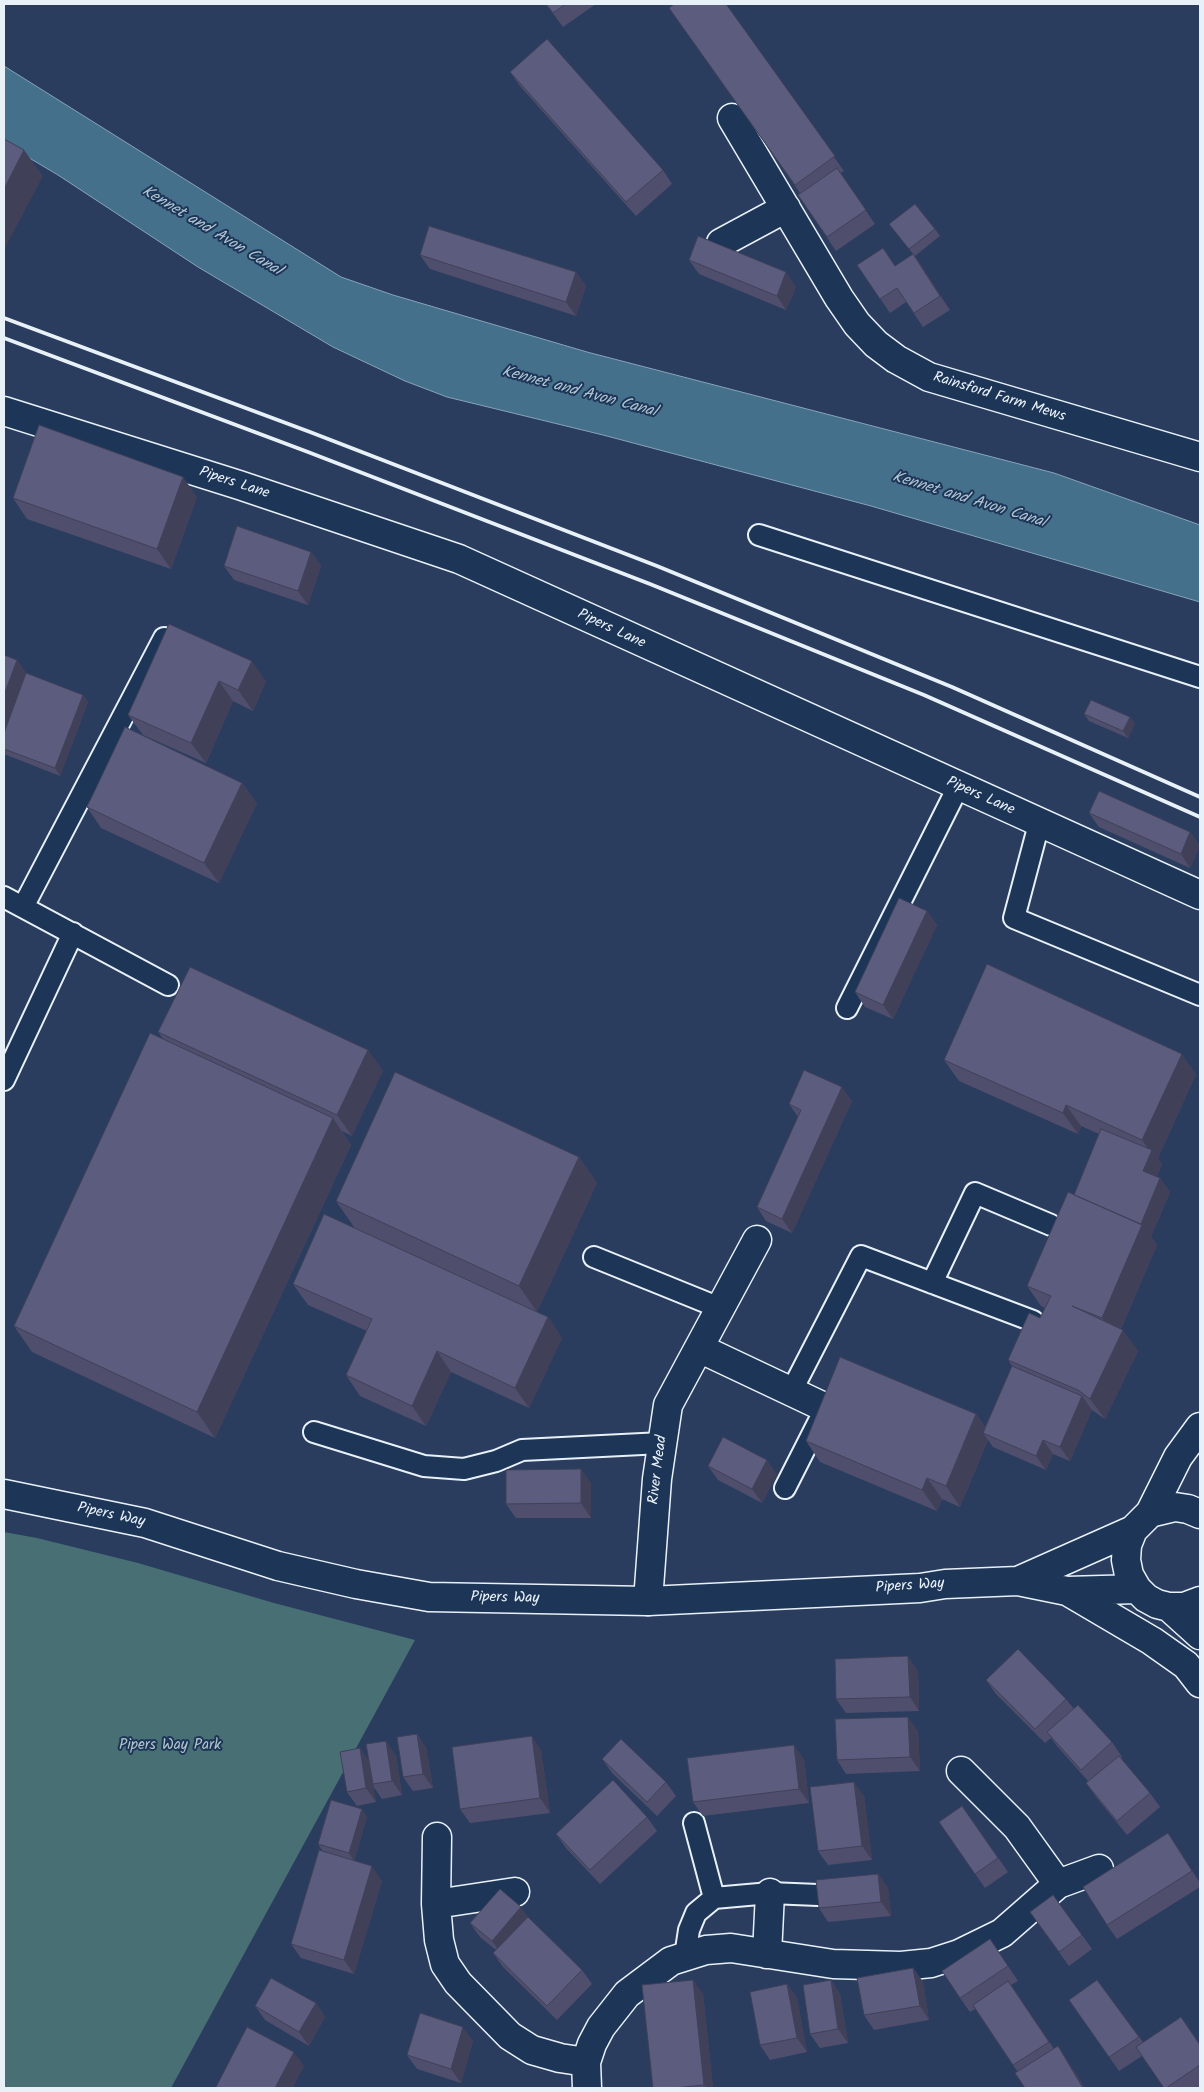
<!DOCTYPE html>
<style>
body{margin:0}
#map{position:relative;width:1204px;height:2092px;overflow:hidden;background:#2a3d5f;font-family:Kalam,sans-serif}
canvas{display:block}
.frame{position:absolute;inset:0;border:5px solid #e8f1f8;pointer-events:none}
</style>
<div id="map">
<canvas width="1204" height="2092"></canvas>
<div class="frame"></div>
</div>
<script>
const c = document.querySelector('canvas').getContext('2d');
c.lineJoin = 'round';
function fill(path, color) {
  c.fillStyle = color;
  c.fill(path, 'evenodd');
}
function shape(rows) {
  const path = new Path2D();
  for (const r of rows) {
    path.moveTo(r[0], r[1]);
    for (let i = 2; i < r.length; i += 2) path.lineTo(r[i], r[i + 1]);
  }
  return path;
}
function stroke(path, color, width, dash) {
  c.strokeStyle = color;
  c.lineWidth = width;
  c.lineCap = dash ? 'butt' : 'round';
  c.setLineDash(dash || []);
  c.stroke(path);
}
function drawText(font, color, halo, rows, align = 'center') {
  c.font = font + ' Kalam,sans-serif';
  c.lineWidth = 4;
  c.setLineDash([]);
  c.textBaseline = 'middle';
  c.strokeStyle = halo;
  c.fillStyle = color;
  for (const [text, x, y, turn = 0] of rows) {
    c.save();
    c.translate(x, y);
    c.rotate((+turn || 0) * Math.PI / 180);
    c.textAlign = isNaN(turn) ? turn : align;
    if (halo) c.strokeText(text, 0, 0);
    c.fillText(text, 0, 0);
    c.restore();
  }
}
const green = shape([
 [4,1532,37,1538,138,1563,274,1603,415,1640,171,2088,4,2088]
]);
const water = shape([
 [4,66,341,277,393,295,587,352,1054,473,1200,525,1200,602,871,506,603,435,447,397,405,381,333,347,198,267,58,175,4,143,4,66]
]);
const service = shape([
 [759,535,1200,677],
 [1039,824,1014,918,1200,995],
 [4,897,168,985],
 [23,907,164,638],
 [847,1008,958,787],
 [4,1080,73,933],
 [594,1257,720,1308],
 [932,1283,975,1193,1051,1225],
 [791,1392,861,1256,1033,1321],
 [314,1432,424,1466,464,1469,496,1461,522,1450,662,1443],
 [785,1488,819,1421],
 [694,1823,714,1898],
 [685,1956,689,1930,696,1913,714,1898,770,1893,818,1895]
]);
const minor = shape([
 [732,118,839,298,857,324,876,344,896,359,929,377,1200,457],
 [721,243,786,208],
 [4,411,239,485,459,559,1200,895],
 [699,1348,826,1408],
 [648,1601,657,1479,668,1405,757,1240],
 [961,1771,1017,1827,1058,1884],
 [437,1837,436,1904,439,1940,445,1964,458,1983,510,2036,532,2050,560,2058,586,2062],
 [436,1904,515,1892],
 [767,1954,770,1893],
 [587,2088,586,2062,592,2044,601,2027,627,1994,671,1961,706,1950,731,1948,833,1964,901,1966,931,1963,959,1954,1002,1933,1058,1884,1099,1869]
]);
const tertiary = shape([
 [4,1494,145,1523,278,1566,356,1584,429,1597,648,1601,920,1588,945,1584,1018,1581,1067,1591,1137,1589],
 [1150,1513,1178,1457,1200,1427],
 [1200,1514,1188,1509,1175,1507,1150,1513,1133,1530,1127,1545,1126,1560,1129,1575,1137,1589,1146,1598,1157,1604,1169,1607,1184,1607,1200,1601],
 [1018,1581,1133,1530],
 [1067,1591,1152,1641,1186,1665,1200,1683],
 [1169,1607,1200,1635]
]);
const rail = shape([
 [4,318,310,432,657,566,952,687,1200,797],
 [4,338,308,452,650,584,924,695,1200,817]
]);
const wall = shape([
 [546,4,596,4,563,27],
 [726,4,844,171,840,173,875,224,836,251,798,195,800,193,669,8],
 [510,72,663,170,672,184,636,216,520,86],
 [889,224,935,229,940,236,915,256,950,310,923,327,906,302,890,313,857,265,895,266,913,254],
 [420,255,576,272,586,286,576,316,430,269],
 [689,260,796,287,786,310,699,274],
 [197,497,171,569,27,519,13,498],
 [311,552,321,566,308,605,234,580,224,566],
 [169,624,266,681,253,711,233,701,206,763,143,735,128,715],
 [4,655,17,660,26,673,83,695,88,702,60,776,4,754],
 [1084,714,1130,717,1135,724,1128,738,1089,721],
 [242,783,257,803,219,883,101,828,87,807],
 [1089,813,1190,832,1200,846,1190,868,1099,827],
 [927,911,937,925,893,1019,865,1007,855,992],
 [158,1032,383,1070,352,1136,342,1131,351,1145,215,1438,32,1352,14,1326,163,1039],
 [944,1060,1196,1074,1158,1158,1162,1164,1157,1176,1160,1178,1170,1192,1151,1237,1157,1245,1121,1329,1138,1351,1105,1419,1092,1410,1070,1461,1053,1454,1046,1470,993,1447,988,1440,960,1507,942,1499,937,1511,820,1462,806,1441,976,1414,985,1427,1012,1366,1008,1360,1040,1318,1045,1308,1041,1306,1027,1286,1074,1195,1099,1134,1081,1126,1078,1134,959,1081],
 [852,1101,792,1233,766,1221,757,1207,798,1117,789,1104],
 [579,1157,597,1183,537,1312,548,1317,562,1338,529,1408,451,1372,426,1426,360,1396,346,1375,367,1331,308,1305,293,1284,354,1227,336,1201],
 [708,1466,777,1474,762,1503,718,1480],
 [591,1483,591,1518,516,1518,506,1504],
 [918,1671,919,1711,846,1713,836,1699],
 [986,1680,1066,1699,1074,1709,1112,1742,1122,1757,1121,1758,1150,1793,1160,1807,1127,1835,1096,1797,1086,1783,1088,1781,1057,1746,1051,1738,1045,1743,996,1694],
 [918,1731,920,1771,846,1774,837,1760],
 [417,1734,426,1748,433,1788,413,1791,403,1777],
 [541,1750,550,1813,470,1823,460,1809],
 [396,1755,402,1795,382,1799,373,1786,376,1802,357,1806,347,1792,369,1761],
 [602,1759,666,1782,676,1796,657,1816,612,1773],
 [804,1759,809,1803,703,1816,693,1802],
 [864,1796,872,1860,828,1865,818,1851],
 [962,1806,1008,1872,985,1888,939,1822],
 [367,1817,354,1861,382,1881,354,1974,301,1958,291,1944,323,1852,318,1844],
 [647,1817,657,1831,600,1884,566,1848,556,1834],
 [1178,1848,1200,1883,1200,1887,1117,1939,1107,1925],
 [878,1874,888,1888,891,1916,828,1922,819,1908],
 [1030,1912,1082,1935,1092,1949,1069,1966],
 [528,1917,582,1970,592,1984,557,2020,503,1967,493,1953,496,1950,480,1937,470,1923],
 [990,1939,1018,1981,1011,1985,1054,2049,1058,2046,1085,2088,1025,2088,1017,2071,975,2009,970,2012,960,1998],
 [913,1968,923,1982,929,2020,874,2030,864,2015],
 [831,1980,840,1994,848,2043,820,2048,810,2034],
 [1097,1980,1143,2042,1200,2045,1200,2086,1197,2088,1164,2088,1142,2056,1119,2071,1069,2000],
 [787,1984,797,1998,807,2052,770,2060,760,2045],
 [703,1994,713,2088,653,2088],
 [316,2003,325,2017,309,2046,265,2020,255,2006],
 [473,2041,461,2083,417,2069,407,2055]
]);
const shadedWall = shape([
 [24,150,43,176,4,250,4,189],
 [913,254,923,268,950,310,940,296],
 [576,272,586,286,576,316,566,302],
 [786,272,796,287,786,310,777,296],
 [183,477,197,497,171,569,157,549],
 [311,552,321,566,308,605,298,591],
 [17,660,31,680,4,749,4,695],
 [252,661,266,681,253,711,238,690],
 [219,681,233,701,206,763,191,743],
 [83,695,88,702,60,776,55,768],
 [1130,717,1135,724,1128,738,1123,731],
 [242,783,257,803,219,883,204,863],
 [1190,832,1200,846,1190,868,1181,854],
 [927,911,937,925,893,1019,883,1005],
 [368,1050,383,1070,352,1136,337,1115],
 [1182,1054,1196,1074,1158,1158,1162,1164,1153,1185,1143,1171,1151,1153,1142,1140],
 [842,1087,852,1101,792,1233,782,1219],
 [1066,1105,1081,1126,1078,1134,1063,1113],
 [333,1118,351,1145,215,1438,197,1412],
 [579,1157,597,1183,537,1312,519,1286],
 [1160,1178,1170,1192,1151,1237,1157,1245,1117,1338,1102,1318],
 [548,1317,562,1338,529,1408,515,1388],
 [1123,1330,1138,1351,1105,1419,1090,1399],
 [437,1351,451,1372,426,1426,412,1406],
 [1082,1396,1092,1410,1070,1461,1060,1447],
 [976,1414,990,1435,983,1433,988,1440,960,1507,946,1486],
 [1043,1440,1053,1454,1046,1470,1036,1456],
 [767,1460,777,1474,762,1503,752,1489],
 [581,1469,591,1483,591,1518,581,1503],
 [927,1478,942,1499,937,1511,922,1490],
 [908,1656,918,1671,919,1711,910,1697],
 [908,1717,918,1731,920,1771,910,1757],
 [417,1734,426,1748,433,1788,423,1774],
 [532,1736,541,1750,550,1813,540,1798],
 [386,1741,396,1755,402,1795,392,1781],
 [794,1745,804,1759,809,1803,799,1789],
 [360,1748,370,1762,376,1802,366,1788],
 [854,1782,864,1796,872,1860,862,1846],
 [362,1809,367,1817,354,1861,349,1853],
 [1168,1833,1178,1848,1200,1883,1192,1871],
 [372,1866,382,1881,354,1974,344,1960],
 [878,1874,888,1888,891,1916,881,1902],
 [521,1907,531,1921,502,1955,492,1941],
 [913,1968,923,1982,929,2020,920,2006],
 [693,1980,703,1994,713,2088,706,2088,704,2085],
 [831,1980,840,1994,848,2043,838,2029],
 [787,1984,797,1998,807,2052,797,2038],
 [316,2003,325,2017,309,2046,299,2032],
 [463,2027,473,2041,461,2083,451,2069],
 [1058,2046,1085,2088,1083,2088],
 [294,2052,304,2066,293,2088,275,2088]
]);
const building = shape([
 [546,4,566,4,553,13,546,4],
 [674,4,726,4,835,156,795,185,669,8,674,4],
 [547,39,663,170,626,202,510,72,547,39],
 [4,139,24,150,4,189,4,139],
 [837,168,866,210,827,237,798,195,837,168],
 [915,204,935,229,909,249,889,224,915,204],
 [429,226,576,272,566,302,420,255,429,226],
 [698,236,786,272,777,296,689,260,698,236],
 [883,248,895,266,913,254,940,296,914,313,897,288,880,299,857,265,883,248],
 [39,425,183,477,157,549,13,498,39,425],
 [237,526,311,552,298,591,224,566,237,526],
 [169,624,252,661,238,690,219,681,191,743,128,715,169,624],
 [4,655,17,660,4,695,4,655],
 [26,673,83,695,55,768,4,749,4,733,26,673],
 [1091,700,1130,717,1123,731,1084,714,1091,700],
 [125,727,242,783,204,863,87,807,125,727],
 [1099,791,1190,832,1181,854,1089,813,1099,791],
 [899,898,927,911,883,1005,855,992,899,898],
 [987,964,1182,1054,1142,1140,1066,1105,1063,1113,944,1060,987,964],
 [190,967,368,1050,337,1115,158,1032,190,967],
 [150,1033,333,1118,197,1412,14,1326,150,1033],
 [804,1070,842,1087,782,1219,757,1207,801,1110,789,1104,804,1070],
 [395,1072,579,1157,519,1286,336,1201,395,1072],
 [1101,1129,1152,1150,1143,1171,1160,1178,1141,1224,1074,1195,1101,1129],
 [1068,1192,1142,1225,1102,1318,1072,1306,1123,1330,1090,1399,1078,1390,1008,1360,1029,1313,1040,1318,1051,1296,1027,1286,1068,1192],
 [324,1214,548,1317,515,1388,437,1351,412,1406,346,1375,372,1319,293,1284,324,1214],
 [840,1357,976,1414,946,1486,927,1478,922,1490,806,1441,840,1357],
 [1012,1366,1082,1396,1060,1447,1043,1440,1036,1456,983,1433,1012,1366],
 [723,1437,767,1460,752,1489,708,1466,723,1437],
 [581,1469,581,1503,506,1504,506,1470,581,1469],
 [1018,1649,1066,1699,1035,1729,986,1680,1018,1649],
 [908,1656,910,1697,836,1699,835,1659,908,1656],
 [1078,1705,1112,1742,1081,1770,1047,1732,1078,1705],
 [908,1717,910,1757,837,1760,835,1719,908,1717],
 [417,1734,423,1774,403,1777,397,1737,417,1734],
 [532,1736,540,1798,460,1809,452,1747,532,1736],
 [621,1739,666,1782,647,1802,602,1759,621,1739],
 [386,1741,392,1781,373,1784,366,1744,386,1741],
 [794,1745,799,1789,693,1802,687,1758,794,1745],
 [360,1748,366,1788,347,1792,340,1752,360,1748],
 [1119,1756,1150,1793,1117,1821,1086,1783,1119,1756],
 [613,1780,647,1817,590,1870,556,1834,613,1780],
 [854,1782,862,1846,818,1851,810,1787,854,1782],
 [331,1800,362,1809,349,1853,318,1844,331,1800],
 [962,1806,998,1858,975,1874,939,1822,962,1806],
 [1168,1833,1192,1871,1107,1925,1083,1887,1168,1833],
 [319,1850,372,1866,344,1960,291,1944,319,1850],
 [878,1874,881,1902,819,1908,816,1880,878,1874],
 [500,1889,521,1907,492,1941,470,1923,500,1889],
 [1053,1895,1082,1935,1059,1952,1030,1912,1053,1895],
 [528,1917,582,1970,547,2006,493,1953,528,1917],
 [990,1939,1008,1966,960,1998,942,1971,990,1939],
 [913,1968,920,2006,864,2015,857,1978,913,1968],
 [271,1978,316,2003,299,2032,255,2006,271,1978],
 [693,1980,704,2085,674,2088,653,2088,642,1985,693,1980],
 [831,1980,838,2029,810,2034,803,1985,831,1980],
 [1097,1980,1139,2037,1109,2057,1069,2000,1097,1980],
 [1008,1981,1049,2042,1013,2065,973,2005,1008,1981],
 [787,1984,797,2038,760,2045,750,1992,787,1984],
 [420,2013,463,2027,451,2069,407,2055,420,2013],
 [1181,2017,1200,2045,1200,2065,1166,2088,1164,2088,1136,2047,1181,2017],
 [247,2027,294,2052,275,2088,218,2088,216,2087,247,2027],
 [1058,2046,1083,2088,1025,2088,1015,2073,1058,2046]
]);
const streetNames = [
 ["Rainsford Farm Mews",999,398,17],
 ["Pipers Lane",234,484,18],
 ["Pipers Lane",611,630,25],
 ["Pipers Lane",980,797,24],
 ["River Mead",659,1470,-83],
 ["Pipers Way",111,1516,12],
 ["Pipers Way",910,1587,-4],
 ["Pipers Way",505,1599,1]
];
const parkNames = [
 ["Pipers Way Park",170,1746]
];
const waterNames = [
 ["Kennet and Avon Canal",211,232,31],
 ["Kennet and Avon Canal",579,393,15],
 ["Kennet and Avon Canal",969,501,17]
];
fill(green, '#476f74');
fill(water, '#45708c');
stroke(water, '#86a4b7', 1);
stroke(service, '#e8f1f8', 24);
stroke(minor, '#e8f1f8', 31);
stroke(tertiary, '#e8f1f8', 31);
stroke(service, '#1d3557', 20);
stroke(minor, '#1d3557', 28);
stroke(tertiary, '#1d3557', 28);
stroke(rail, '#e8f1f8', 4);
fill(wall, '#4f4f6d');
fill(shadedWall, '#404059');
fill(building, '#5c5c7f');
stroke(building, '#404059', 1);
drawText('15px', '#e8f1f8', '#1d3557', streetNames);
drawText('15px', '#b0c4ca', '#1d3557', parkNames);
drawText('italic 16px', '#afc4d2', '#1d3557', waterNames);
</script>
